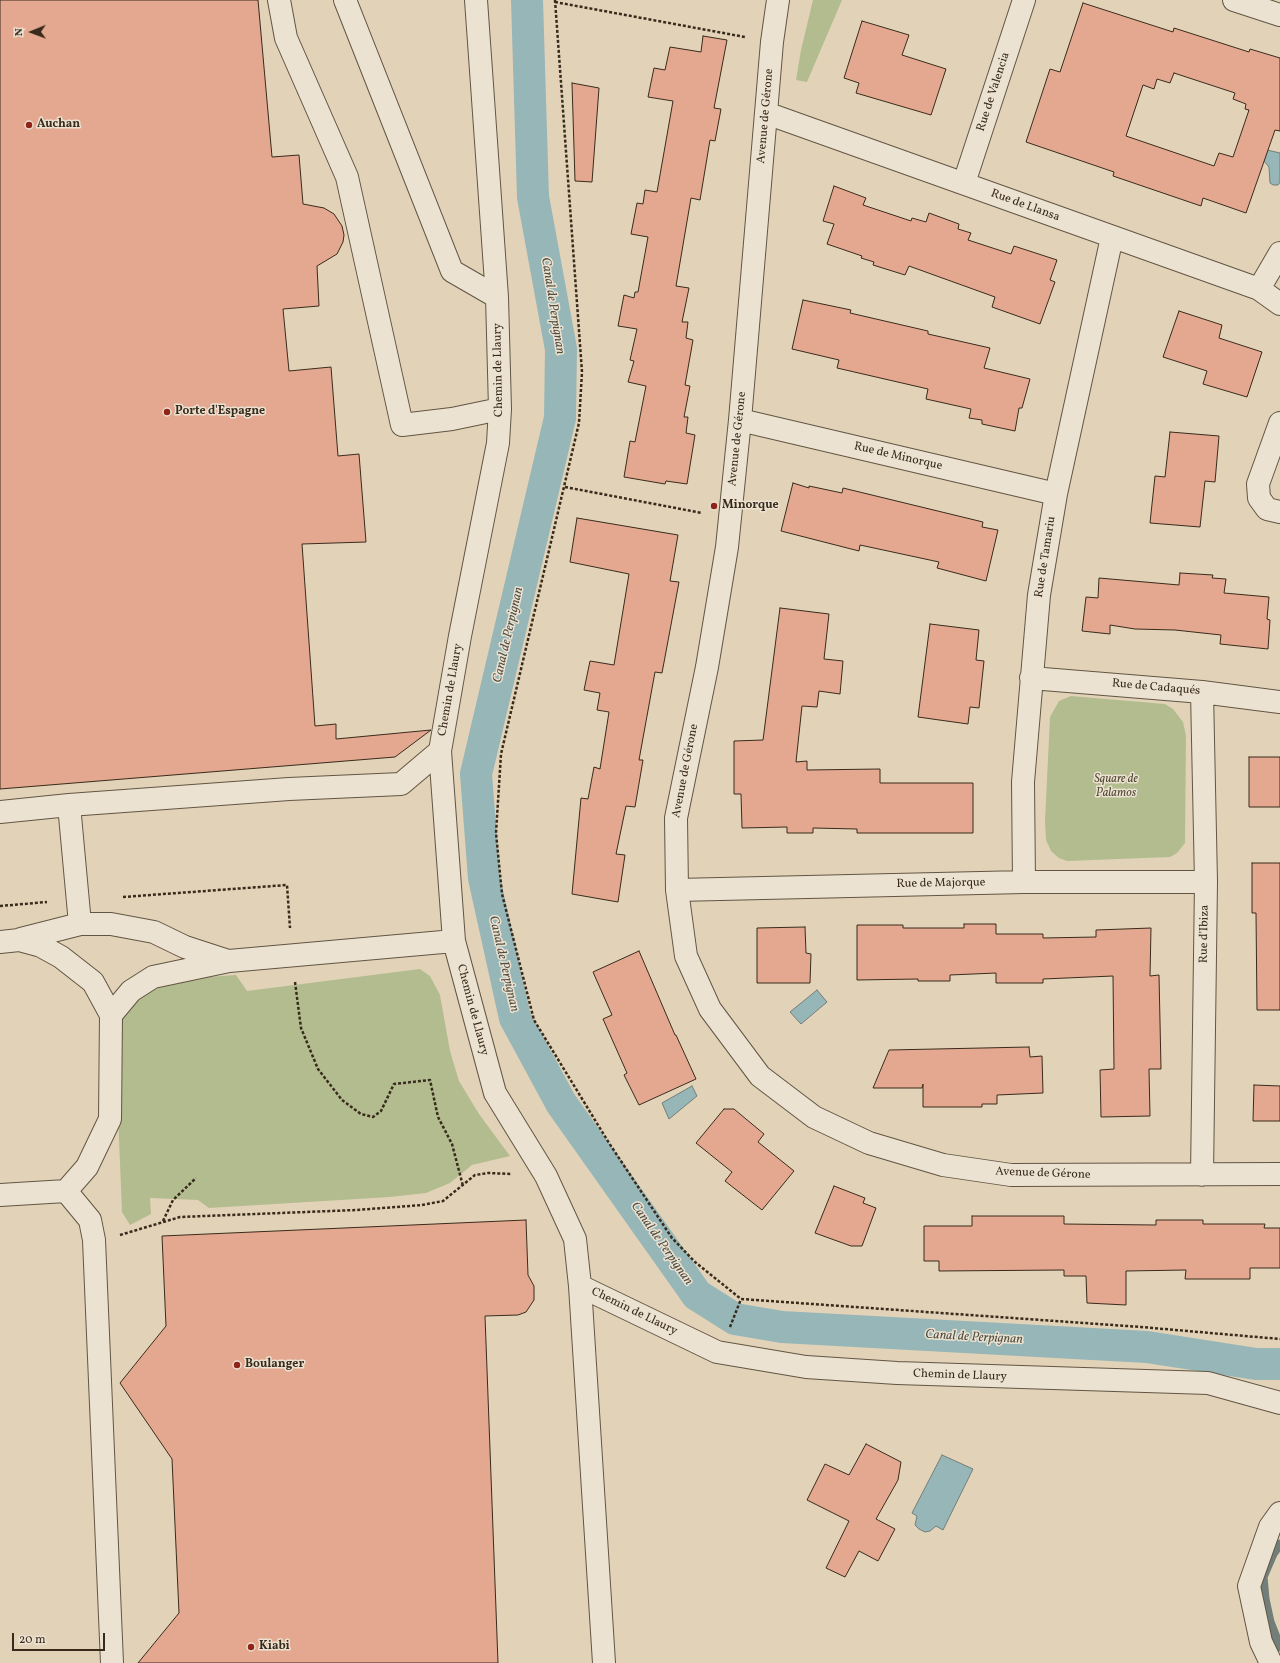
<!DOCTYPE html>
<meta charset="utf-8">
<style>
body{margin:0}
#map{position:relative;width:1280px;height:1663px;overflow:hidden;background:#e2d3b8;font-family:Vollkorn,serif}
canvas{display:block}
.north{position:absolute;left:12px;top:12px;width:40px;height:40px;-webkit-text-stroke:3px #ece2d1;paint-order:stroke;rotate:269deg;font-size:11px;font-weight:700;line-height:16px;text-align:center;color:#382b1c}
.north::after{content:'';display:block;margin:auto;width:14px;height:18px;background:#382b1c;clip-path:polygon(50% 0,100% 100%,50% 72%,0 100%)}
.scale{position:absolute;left:12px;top:1633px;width:93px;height:18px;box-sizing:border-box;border:2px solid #382b1c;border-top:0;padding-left:5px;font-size:12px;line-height:14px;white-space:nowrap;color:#382b1c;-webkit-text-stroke:3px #ece2d1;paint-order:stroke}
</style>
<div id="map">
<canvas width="1280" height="1663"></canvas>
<div class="north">N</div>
<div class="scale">20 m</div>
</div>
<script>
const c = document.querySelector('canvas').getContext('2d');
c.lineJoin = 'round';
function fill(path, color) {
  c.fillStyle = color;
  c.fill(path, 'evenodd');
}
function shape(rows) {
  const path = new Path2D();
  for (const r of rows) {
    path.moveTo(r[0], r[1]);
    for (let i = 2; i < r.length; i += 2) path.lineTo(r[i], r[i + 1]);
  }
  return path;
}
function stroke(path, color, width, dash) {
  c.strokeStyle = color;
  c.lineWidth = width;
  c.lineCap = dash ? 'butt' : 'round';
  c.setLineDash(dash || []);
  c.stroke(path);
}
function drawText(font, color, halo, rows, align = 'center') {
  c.font = font + ' Vollkorn,serif';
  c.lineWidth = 3;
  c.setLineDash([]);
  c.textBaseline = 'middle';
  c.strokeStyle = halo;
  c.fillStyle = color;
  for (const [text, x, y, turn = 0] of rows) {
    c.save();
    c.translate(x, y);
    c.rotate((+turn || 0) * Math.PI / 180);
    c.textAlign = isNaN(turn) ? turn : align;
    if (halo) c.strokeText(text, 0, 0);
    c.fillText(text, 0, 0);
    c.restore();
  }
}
const green = shape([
 [813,0,842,0,807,82,796,80,801,50],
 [1071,696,1165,704,1173,709,1183,722,1186,736,1185,843,1177,853,1170,857,1067,861,1059,858,1051,851,1046,840,1045,821,1050,717,1059,701],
 [420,969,430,976,440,995,450,1051,459,1081,479,1114,510,1156,472,1165,450,1183,426,1193,390,1197,209,1208,198,1200,150,1198,151,1214,130,1225,122,1212,115,1041,118,1027,129,1007,144,994,180,979,236,975,247,991]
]);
const water = shape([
 [1267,150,1280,153,1280,182,1278,185,1273,185,1270,183,1269,167,1260,156,1267,150],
 [817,990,827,1002,801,1024,790,1012,817,990],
 [692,1086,697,1096,669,1119,662,1103,692,1086],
 [942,1455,973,1469,943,1530,936,1526,930,1531,925,1532,919,1529,915,1525,917,1516,912,1513,942,1455]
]);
const stream = shape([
 [1280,1544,1273,1554,1263,1577,1265,1599,1270,1622,1280,1647]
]);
const canal = shape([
 [527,0,533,197,561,349,560,418,476,774,484,878,515,1018,561,1103,697,1295,735,1319,782,1327,1147,1347,1256,1364,1280,1364]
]);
const building = shape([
 [0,0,258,0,272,157,299,155,303,204,324,208,334,214,342,226,344,235,343,242,337,254,317,266,319,306,283,309,289,371,331,367,338,456,359,454,366,542,302,544,315,726,336,724,336,739,431,730,395,757,0,789,0,0],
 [1083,3,1173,32,1174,28,1249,52,1250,49,1280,58,1280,131,1275,130,1246,213,1203,198,1201,206,1113,176,1114,172,1026,142,1050,69,1060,72,1083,3],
 [1174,73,1235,93,1233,99,1246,104,1245,109,1249,110,1233,157,1219,153,1214,166,1126,136,1143,85,1154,89,1157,79,1170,83,1174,73],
 [862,21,909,35,902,55,946,69,931,115,856,93,859,83,844,78,862,21],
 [703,36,727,40,714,108,721,109,715,141,710,140,700,200,691,198,676,286,689,288,682,322,688,322,686,338,693,340,685,385,690,386,684,417,688,417,686,433,695,435,687,484,666,481,665,484,624,477,630,441,635,442,646,386,628,382,634,361,630,360,637,329,618,326,624,295,634,298,635,292,638,292,648,237,631,234,637,203,643,204,645,190,657,192,673,101,648,97,654,68,665,70,670,47,701,52,703,36],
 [572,83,599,88,592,182,575,181,572,83],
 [834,186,866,198,863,205,911,221,912,218,926,222,929,213,959,224,958,229,971,233,968,240,1011,254,1014,246,1057,260,1050,280,1055,282,1040,324,992,307,995,297,909,266,905,275,873,265,874,262,861,258,862,256,827,244,834,224,823,221,834,186],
 [803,300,851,310,850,313,928,331,928,334,990,348,984,368,1030,379,1022,408,1019,408,1015,431,982,424,982,420,969,418,971,409,926,399,928,389,837,368,839,360,792,349,803,300],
 [1179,311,1222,325,1219,338,1262,352,1247,397,1203,384,1207,371,1163,357,1179,311],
 [1170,432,1219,436,1215,482,1205,481,1200,527,1150,523,1155,476,1165,477,1170,432],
 [793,483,809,488,809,486,842,493,843,488,983,522,982,527,998,530,986,581,937,568,939,562,860,545,859,551,781,531,793,483],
 [577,518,678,535,670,581,679,582,662,673,655,672,639,760,643,760,635,807,626,806,616,854,625,855,618,902,572,894,581,798,588,799,594,767,600,769,609,712,597,710,600,693,584,690,590,661,614,665,629,574,570,562,577,518],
 [1180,573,1213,575,1212,578,1226,579,1224,593,1269,597,1267,619,1270,620,1268,649,1220,644,1221,635,1175,630,1135,629,1110,625,1110,634,1082,631,1086,597,1098,598,1099,578,1179,585,1180,573],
 [780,608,829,614,824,659,843,661,840,694,819,691,817,707,802,706,796,762,807,761,807,770,880,769,880,783,973,783,973,833,857,833,857,829,813,828,813,833,787,833,787,827,742,828,741,794,734,794,734,741,763,740,780,608],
 [930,624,979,630,976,660,984,661,979,708,970,707,968,724,918,717,930,624],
 [1249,757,1280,757,1280,807,1249,807,1249,757],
 [1252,863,1280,863,1280,1010,1257,1010,1256,913,1252,913,1252,863],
 [964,924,996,924,996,934,1043,934,1043,938,1096,937,1096,930,1151,928,1150,976,1159,975,1161,1069,1149,1069,1150,1116,1101,1117,1100,1070,1114,1069,1113,976,1043,979,1043,983,996,983,996,973,950,975,950,981,918,981,918,979,857,980,857,925,903,925,903,928,964,928,964,924],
 [805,927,806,953,811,954,810,983,757,983,757,928,805,927],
 [639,951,675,1035,676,1035,696,1079,639,1105,624,1075,627,1073,603,1019,612,1015,593,972,639,951],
 [1029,1047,1030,1057,1042,1056,1043,1093,997,1095,997,1104,982,1104,982,1107,923,1107,923,1084,922,1088,873,1088,889,1050,1029,1047],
 [1254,1085,1280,1086,1280,1121,1253,1121,1254,1085],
 [724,1109,734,1109,764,1134,758,1142,794,1171,762,1210,725,1181,732,1172,696,1143,724,1109],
 [834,1186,865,1198,863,1203,876,1208,862,1246,851,1246,815,1233,834,1186],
 [972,1216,1064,1216,1064,1224,1156,1225,1156,1220,1203,1220,1203,1224,1265,1224,1264,1228,1280,1228,1280,1268,1250,1268,1250,1279,1185,1279,1186,1270,1126,1271,1126,1305,1087,1303,1086,1276,1064,1276,1064,1270,939,1271,939,1261,924,1261,924,1226,972,1226,972,1216],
 [526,1220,528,1275,534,1286,534,1300,526,1312,518,1315,485,1316,498,1663,138,1663,179,1613,172,1459,120,1383,166,1326,162,1236,526,1220],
 [866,1444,901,1462,898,1480,876,1519,895,1529,878,1561,859,1551,845,1577,826,1568,849,1521,807,1500,825,1464,849,1475,866,1444]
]);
const path = shape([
 [555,0,582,372,579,423,501,754,496,833,502,894,534,1020,609,1143,672,1238,695,1262,741,1299,1141,1327,1280,1339],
 [555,2,745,37],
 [565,487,702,513],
 [123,897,287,885,290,928],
 [0,906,47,902],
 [295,982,301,1028,318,1069,342,1100,361,1114,373,1117,381,1111,394,1084,430,1080,438,1117,452,1144,463,1186],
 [163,1221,173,1200,196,1178],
 [120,1235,180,1217,356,1210,422,1205,443,1201,475,1175,488,1173,512,1174],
 [730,1327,741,1299]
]);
const minor = shape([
 [279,0,286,38,347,177,402,425,452,419,500,409],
 [345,0,452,271,497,297],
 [476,0,497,297,500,409,498,443,460,636,440,751,454,941,495,1093,546,1176,575,1239,580,1286,604,1663],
 [778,0,772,42,740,420,727,547,707,667,676,818,677,890,686,956,710,1009,760,1076,814,1117,869,1143,943,1165,1011,1175,1280,1174],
 [1234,0,1280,15],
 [766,113,1259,289,1280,304],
 [964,183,1024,0],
 [1259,289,1280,253],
 [740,420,1056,494],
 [1280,423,1258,484,1259,498,1267,509,1280,512],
 [1031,678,1202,692,1280,702],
 [1202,692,1206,882,1202,1175],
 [69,805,80,924],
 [0,812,69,805,289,789,401,784,440,751],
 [1024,882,1023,782,1039,595,1056,494,1112,237],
 [677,890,1024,882,1206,882],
 [21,939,80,924,111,924,154,932,185,947,228,961],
 [0,942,19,940,41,946,61,957,93,982,111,1015,110,1119,87,1167,66,1191,0,1195],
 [111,1015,131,991,153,977,229,961,454,941],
 [66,1191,90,1220,94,1240,112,1663],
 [580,1286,717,1352,806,1367,897,1373,1208,1383,1280,1403],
 [1271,1663,1261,1642,1249,1586,1270,1527,1280,1513]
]);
const markers = [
 [29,125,4,"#8f2418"],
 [167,412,4,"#8f2418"],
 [714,506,4,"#8f2418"],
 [237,1365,4,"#8f2418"],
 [251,1647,4,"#8f2418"]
];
const streetNames = [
 ["Rue de Valencia",994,92,-72],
 ["Avenue de Gérone",766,116,-85],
 ["Rue de Llansa",1025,206,20],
 ["Chemin de Llaury",499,370,-91],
 ["Avenue de Gérone",738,439,-84],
 ["Rue de Minorque",898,457,13],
 ["Rue de Tamariu",1046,557,-81],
 ["Rue de Cadaqués",1156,688,5],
 ["Chemin de Llaury",451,690,-80],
 ["Avenue de Gérone",686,771,-79],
 ["Rue de Majorque",941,884,-1],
 ["Rue d'Ibiza",1205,934,-89],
 ["Chemin de Llaury",472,1010,75],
 ["Avenue de Gérone",1043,1174,2],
 ["Chemin de Llaury",634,1312,26],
 ["Chemin de Llaury",960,1376,2]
];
const poiNames = [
 ["Auchan",37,125],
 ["Porte d'Espagne",175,412],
 ["Minorque",722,506],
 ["Boulanger",245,1365],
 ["Kiabi",259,1647]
];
const parkNames = [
 ["Square de",1116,780],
 ["Palamos",1116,794]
];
const waterNames = [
 ["Canal de Perpignan",552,306,81],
 ["Canal de Perpignan",509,635,-77],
 ["Canal de Perpignan",503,964,77],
 ["Canal de Perpignan",661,1244,55],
 ["Canal de Perpignan",974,1338,3]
];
fill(green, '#b3bc8f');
fill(water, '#97b6b7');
stroke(water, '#717e79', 1);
stroke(stream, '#717e79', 9);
stroke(canal, '#97b6b7', 32);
fill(building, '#e4a78f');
stroke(building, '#382b1c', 1);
stroke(minor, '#625543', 24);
stroke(path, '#382b1c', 2.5, [3, 2]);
stroke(minor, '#ece2d1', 22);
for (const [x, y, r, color] of markers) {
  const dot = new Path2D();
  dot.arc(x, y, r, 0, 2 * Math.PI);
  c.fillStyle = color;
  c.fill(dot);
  stroke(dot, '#ece2d1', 1.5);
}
drawText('12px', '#382b1c', '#ece2d1', streetNames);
drawText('bold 12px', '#382b1c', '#ece2d1', poiNames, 'left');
drawText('italic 12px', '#514833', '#ece2d1', parkNames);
drawText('italic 13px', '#504e43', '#ece2d1', waterNames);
</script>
